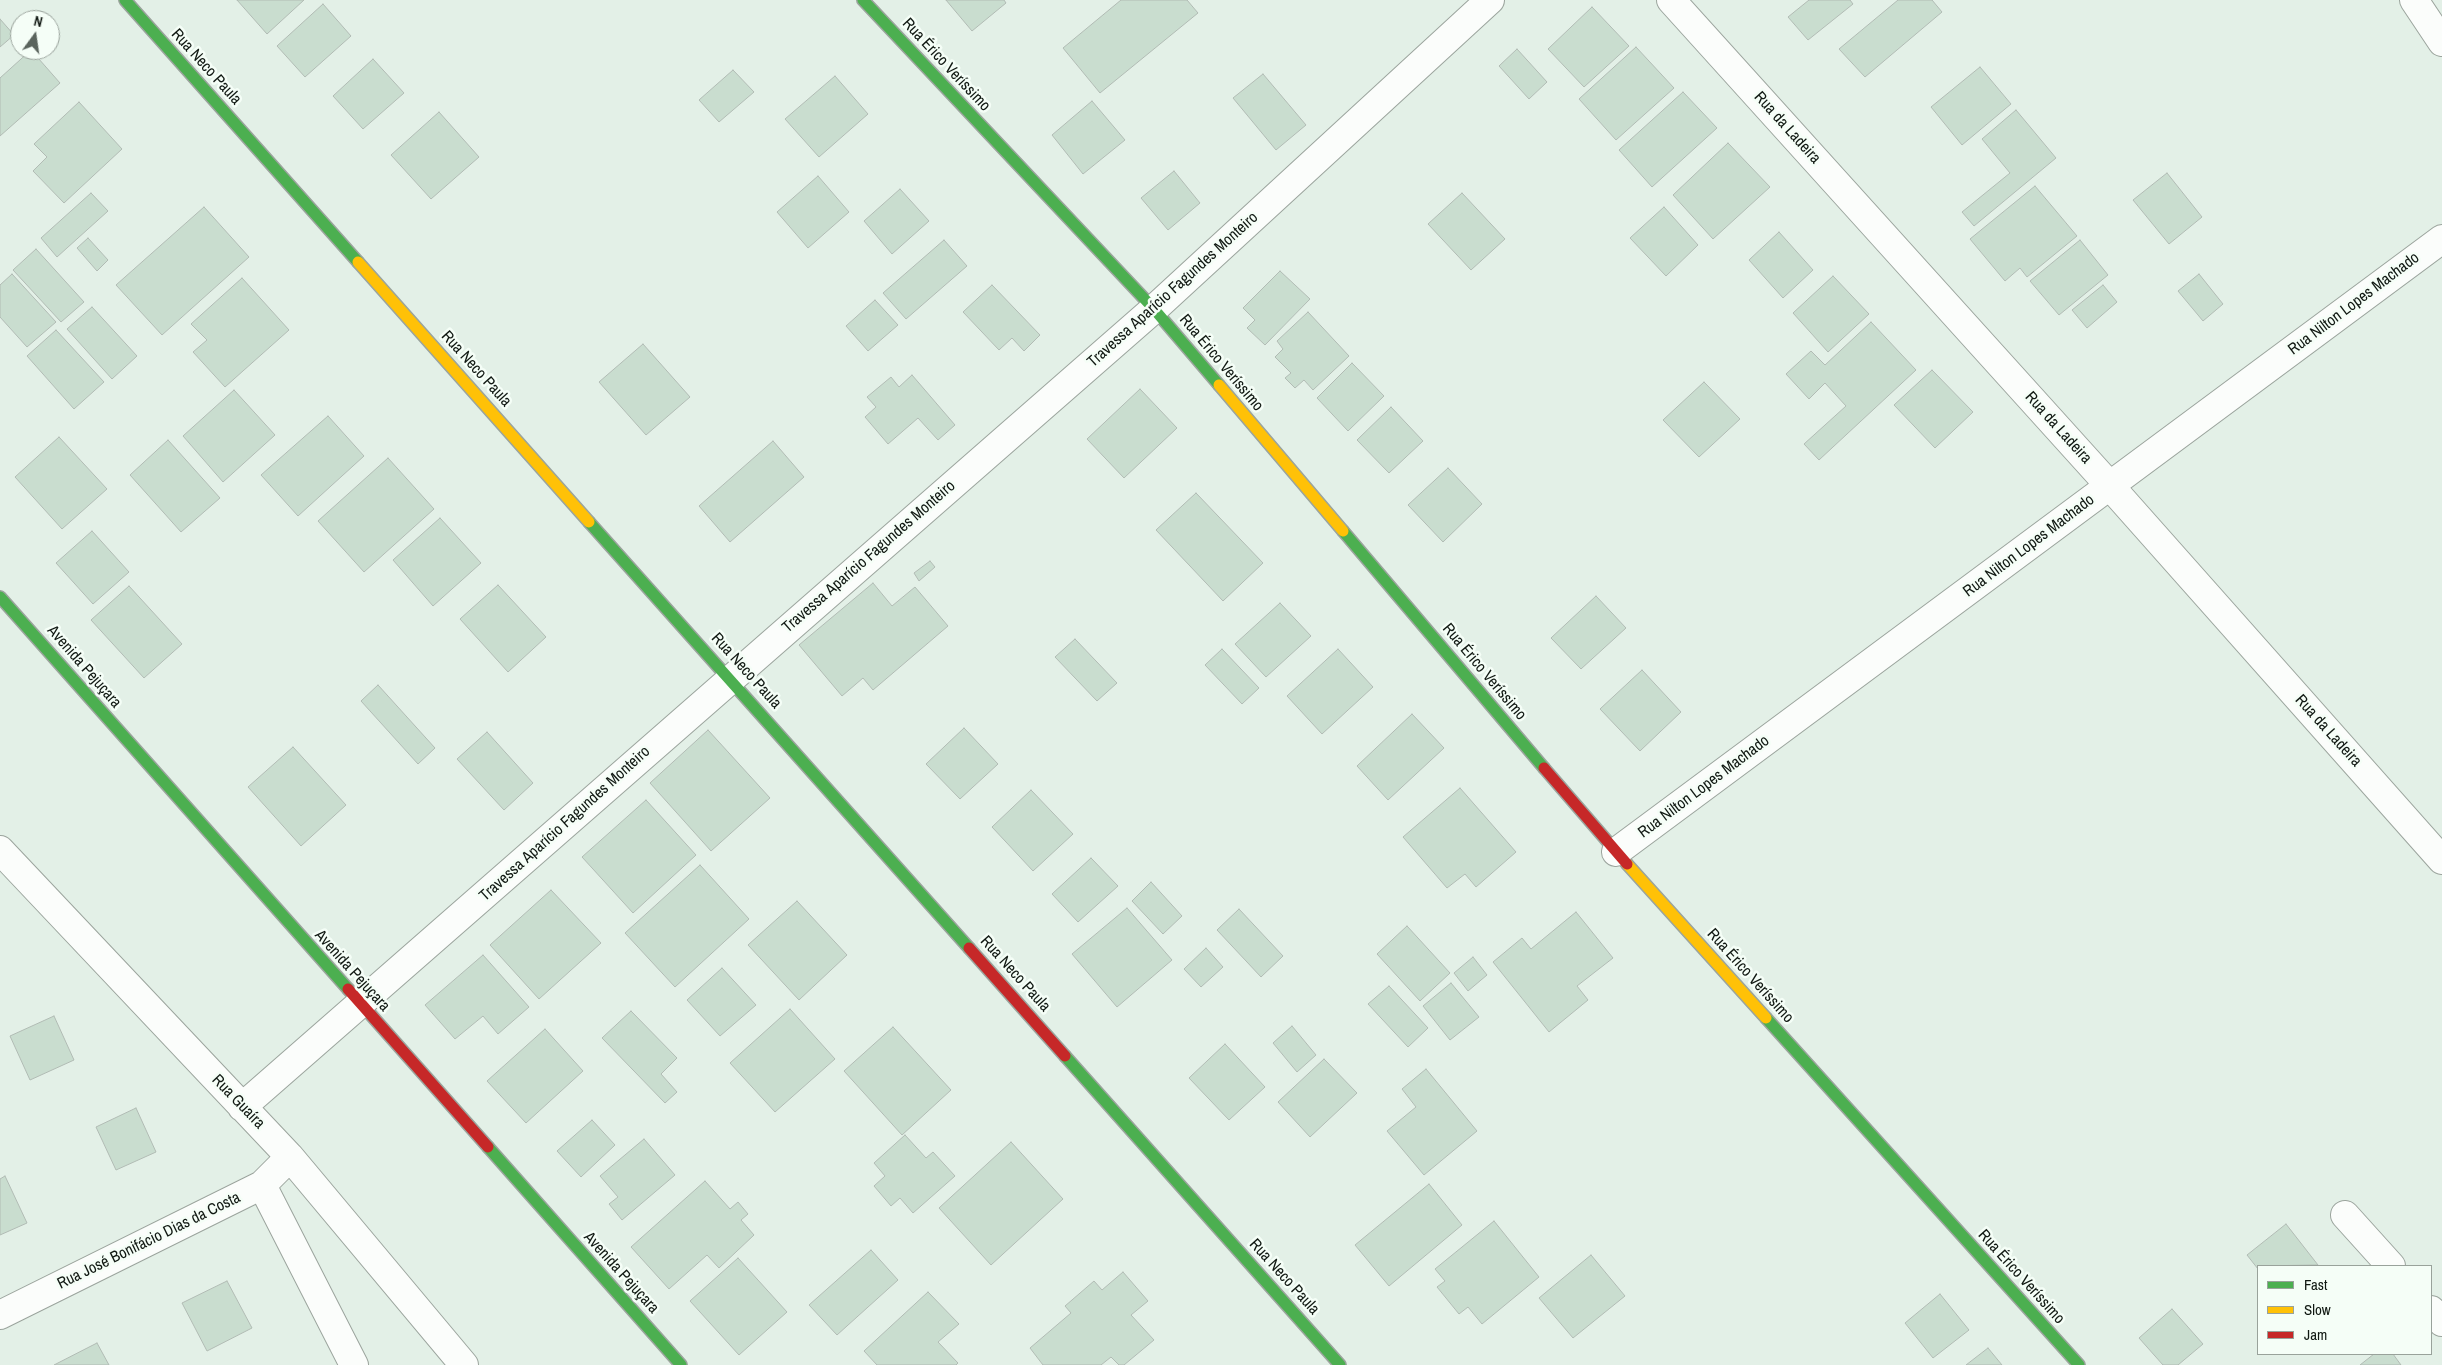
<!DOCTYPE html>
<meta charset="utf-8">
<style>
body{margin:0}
#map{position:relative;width:2442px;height:1365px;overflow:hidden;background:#e3f0e7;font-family:"Archivo Narrow",sans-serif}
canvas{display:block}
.legend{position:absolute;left:2257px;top:1265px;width:175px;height:90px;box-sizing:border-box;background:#f5fef7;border:1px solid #99a29b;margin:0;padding:6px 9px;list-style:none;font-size:15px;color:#101812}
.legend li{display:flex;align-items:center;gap:10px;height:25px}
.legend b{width:25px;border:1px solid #99a29b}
.north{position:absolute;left:10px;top:10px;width:50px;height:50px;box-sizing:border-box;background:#f5fef7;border:1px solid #99a29b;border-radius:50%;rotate:14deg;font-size:14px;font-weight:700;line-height:20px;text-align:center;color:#101812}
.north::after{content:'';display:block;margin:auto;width:18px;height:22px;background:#5a645d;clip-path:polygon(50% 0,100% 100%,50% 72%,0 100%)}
</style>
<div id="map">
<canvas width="2442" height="1365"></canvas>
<ul class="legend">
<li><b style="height:6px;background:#4caf50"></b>Fast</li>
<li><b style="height:6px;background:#ffc107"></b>Slow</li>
<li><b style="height:6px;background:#c62828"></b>Jam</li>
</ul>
<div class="north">N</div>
</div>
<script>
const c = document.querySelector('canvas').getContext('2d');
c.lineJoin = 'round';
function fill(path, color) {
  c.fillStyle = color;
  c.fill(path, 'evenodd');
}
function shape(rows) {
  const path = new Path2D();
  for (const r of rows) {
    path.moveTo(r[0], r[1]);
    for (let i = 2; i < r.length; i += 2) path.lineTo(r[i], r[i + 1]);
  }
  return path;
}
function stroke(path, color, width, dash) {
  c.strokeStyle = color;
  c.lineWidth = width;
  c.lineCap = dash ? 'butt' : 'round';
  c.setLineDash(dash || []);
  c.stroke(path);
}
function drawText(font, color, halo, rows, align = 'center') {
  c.font = font + ' "Archivo Narrow",sans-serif';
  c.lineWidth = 5;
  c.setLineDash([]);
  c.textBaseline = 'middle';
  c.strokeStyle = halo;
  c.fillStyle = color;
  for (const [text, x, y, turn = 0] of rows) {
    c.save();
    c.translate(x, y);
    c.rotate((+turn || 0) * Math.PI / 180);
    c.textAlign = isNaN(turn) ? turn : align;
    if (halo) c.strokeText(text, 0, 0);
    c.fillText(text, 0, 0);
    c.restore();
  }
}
const building = shape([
 [237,0,304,0,267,34,237,0],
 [946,0,1004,0,1006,3,972,31,946,0],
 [1121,0,1187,0,1198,13,1100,93,1063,48,1121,0],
 [1809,0,1850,0,1853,4,1808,40,1788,17,1809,0],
 [1898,0,1932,0,1942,12,1865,77,1839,49,1898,0],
 [323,4,351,36,305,77,277,46,323,4],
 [1592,7,1629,46,1584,87,1548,49,1592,7],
 [0,19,14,35,0,47,0,19],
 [1636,47,1674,88,1616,140,1579,99,1636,47],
 [1517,49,1547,82,1529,99,1499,66,1517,49],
 [31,50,60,83,0,136,0,78,31,50],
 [373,59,404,93,363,129,333,96,373,59],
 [1980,67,2011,104,1962,145,1931,107,1980,67],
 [733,70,754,92,719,122,699,100,733,70],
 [1263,74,1306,125,1276,150,1233,98,1263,74],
 [835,76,868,114,819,157,785,119,835,76],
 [1683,92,1717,128,1652,187,1619,150,1683,92],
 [1092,101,1125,140,1083,174,1052,135,1092,101],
 [79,102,122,149,64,203,33,171,47,157,34,144,79,102],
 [2016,110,2056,158,1974,226,1962,212,2010,173,1982,139,2016,110],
 [439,112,479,157,431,199,391,155,439,112],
 [1728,143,1770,187,1713,239,1673,195,1728,143],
 [1174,171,1200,203,1168,230,1141,198,1174,171],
 [2167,173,2202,217,2169,244,2133,200,2167,173],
 [818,176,849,212,808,248,777,212,818,176],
 [2035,186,2077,236,2027,277,2020,268,2005,281,1970,239,2035,186],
 [900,189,929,221,892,254,864,221,900,189],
 [91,193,108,211,57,257,41,238,91,193],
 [1462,193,1505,239,1471,270,1428,224,1462,193],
 [204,207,249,257,162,335,116,285,204,207],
 [1664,207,1698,245,1666,276,1630,238,1664,207],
 [1779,232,1813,270,1783,298,1749,260,1779,232],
 [88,238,108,260,97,271,77,248,88,238],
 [944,240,967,266,906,319,883,293,944,240],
 [2080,240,2108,275,2059,315,2030,281,2080,240],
 [36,249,84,302,61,322,13,270,36,249],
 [1280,271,1310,299,1265,345,1247,328,1255,320,1243,308,1280,271],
 [12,274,56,322,27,347,0,317,0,285,12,274],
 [2199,274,2223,304,2203,321,2178,291,2199,274],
 [1833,276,1869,314,1828,352,1793,313,1833,276],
 [242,278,289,330,225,387,193,352,207,340,191,324,242,278],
 [992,285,1040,335,1024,351,1012,338,999,350,963,312,992,285],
 [2103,285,2117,302,2087,328,2072,310,2103,285],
 [875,300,898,325,868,351,846,326,875,300],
 [92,307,137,356,112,379,67,329,92,307],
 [1308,312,1349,356,1313,390,1304,380,1295,388,1285,378,1291,373,1275,357,1283,349,1277,341,1308,312],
 [1871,322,1916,370,1819,460,1804,444,1846,406,1825,383,1809,399,1786,374,1811,351,1825,365,1871,322],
 [56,330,104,382,74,409,27,356,56,330],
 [643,344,690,397,646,435,599,382,643,344],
 [1352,363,1384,396,1348,431,1317,398,1352,363],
 [1932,370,1973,412,1935,448,1894,405,1932,370],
 [912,375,955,425,938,440,918,418,888,444,865,417,876,407,867,397,891,377,899,387,912,375],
 [1704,382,1740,419,1699,457,1663,420,1704,382],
 [1140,389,1177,428,1124,478,1087,439,1140,389],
 [234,390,275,435,223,482,183,436,234,390],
 [1391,407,1423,441,1389,473,1357,440,1391,407],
 [328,416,364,456,298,516,261,475,328,416],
 [59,437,107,489,62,529,15,477,59,437],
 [168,440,220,498,181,532,130,475,168,440],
 [773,441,804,477,730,542,699,506,773,441],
 [388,458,434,509,364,572,318,521,388,458],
 [1448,468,1482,504,1443,542,1408,505,1448,468],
 [1196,493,1263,563,1223,601,1156,530,1196,493],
 [440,518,481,563,433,606,393,560,440,518],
 [92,531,129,572,93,604,56,563,92,531],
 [930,561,935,567,919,581,914,573,930,561],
 [873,583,892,606,915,587,948,626,873,690,863,678,842,696,799,645,873,583],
 [498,585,546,637,508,672,460,619,498,585],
 [129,586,182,644,144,678,91,620,129,586],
 [1596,596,1626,628,1581,669,1551,638,1596,596],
 [1280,603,1311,636,1266,677,1235,644,1280,603],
 [1075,639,1117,683,1097,701,1055,657,1075,639],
 [1222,649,1259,688,1242,704,1205,665,1222,649],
 [1338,649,1373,687,1322,734,1287,696,1338,649],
 [1642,670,1681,712,1640,751,1600,709,1642,670],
 [378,685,435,748,418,764,361,701,378,685],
 [1412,714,1444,748,1388,800,1357,766,1412,714],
 [964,728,998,764,960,799,926,764,964,728],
 [708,730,770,798,711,851,650,783,708,730],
 [487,732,533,783,504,810,457,759,487,732],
 [293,747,346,805,301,846,248,787,293,747],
 [1460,788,1516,852,1476,887,1465,874,1447,888,1403,837,1460,788],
 [1031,790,1073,834,1033,871,992,827,1031,790],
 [646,800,696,855,633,913,582,857,646,800],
 [1091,858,1118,886,1078,922,1052,894,1091,858],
 [700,865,749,919,675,987,625,933,700,865],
 [1151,882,1182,916,1163,934,1132,901,1151,882],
 [551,890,601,943,539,999,490,945,551,890],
 [797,901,847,955,799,1000,748,945,797,901],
 [1127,908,1172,960,1117,1007,1072,954,1127,908],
 [1239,909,1283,956,1261,977,1217,930,1239,909],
 [1576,912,1613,958,1577,986,1588,1000,1549,1032,1493,962,1522,938,1531,949,1576,912],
 [1407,926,1450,973,1420,1001,1377,954,1407,926],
 [1206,948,1223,967,1201,987,1184,969,1206,948],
 [483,955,529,1007,498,1034,483,1016,455,1039,425,1005,483,955],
 [1473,957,1487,975,1468,991,1454,973,1473,957],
 [722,968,756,1005,720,1036,687,1000,722,968],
 [1451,983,1479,1017,1450,1040,1423,1006,1451,983],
 [1389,986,1428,1028,1408,1047,1368,1004,1389,986],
 [790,1009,835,1059,775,1112,730,1063,790,1009],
 [631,1011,677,1058,661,1074,677,1092,665,1103,602,1038,631,1011],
 [54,1016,74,1060,30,1080,10,1036,54,1016],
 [1292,1026,1316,1055,1297,1072,1273,1043,1292,1026],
 [893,1027,951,1090,902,1135,844,1071,893,1027],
 [545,1029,583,1071,526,1123,487,1081,545,1029],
 [1225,1044,1265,1087,1229,1120,1189,1078,1225,1044],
 [1324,1059,1357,1093,1310,1137,1278,1102,1324,1059],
 [1426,1069,1477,1131,1424,1175,1387,1131,1416,1107,1402,1089,1426,1069],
 [136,1108,156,1152,116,1170,96,1127,136,1108],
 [592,1120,615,1145,581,1177,557,1151,592,1120],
 [905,1135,926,1158,933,1152,955,1176,913,1213,900,1198,891,1206,874,1186,885,1176,874,1163,905,1135],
 [644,1139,675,1175,622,1220,609,1204,618,1197,600,1176,644,1139],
 [1011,1142,1063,1199,991,1265,939,1208,1011,1142],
 [5,1176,27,1223,0,1235,0,1179,5,1176],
 [705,1181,730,1209,738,1202,748,1214,741,1220,754,1235,719,1268,707,1255,669,1289,631,1247,705,1181],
 [1429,1184,1462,1225,1389,1286,1355,1245,1429,1184],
 [1494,1221,1539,1277,1482,1324,1468,1307,1459,1314,1437,1287,1445,1281,1435,1269,1494,1221],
 [2286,1224,2318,1265,2258,1266,2258,1269,2247,1255,2286,1224],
 [871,1250,898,1280,837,1335,809,1305,871,1250],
 [1591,1255,1625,1296,1573,1338,1539,1298,1591,1255],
 [738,1258,787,1312,739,1355,690,1301,738,1258],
 [1123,1272,1148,1301,1131,1315,1154,1340,1124,1365,1119,1365,1111,1357,1101,1365,1043,1365,1030,1348,1071,1313,1065,1306,1094,1281,1102,1290,1123,1272],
 [227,1281,252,1328,207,1351,182,1303,227,1281],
 [928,1292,959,1324,938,1342,958,1363,956,1365,877,1365,864,1351,928,1292],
 [1940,1294,1969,1330,1933,1358,1905,1323,1940,1294],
 [2172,1309,2203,1344,2178,1365,2163,1365,2139,1338,2172,1309],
 [97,1343,109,1365,54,1365,97,1343],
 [1988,1348,2002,1365,1966,1365,1988,1348],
 [2374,1354,2393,1354,2401,1365,2360,1365,2374,1354]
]);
const street = shape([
 [1671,0,2110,486,2442,860],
 [2414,0,2442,42],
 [0,850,290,1157,464,1365],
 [1616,852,2442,239],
 [242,1107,1154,309,1490,0],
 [262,1185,354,1365],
 [2345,1215,2391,1266],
 [2431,1310,2442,1322],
 [0,1315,262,1185,290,1157]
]);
const fast = shape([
 [125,0,358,262],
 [863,0,1154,309,1219,385],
 [589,522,969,948],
 [1343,531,1544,768],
 [0,597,348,989],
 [1766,1018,2079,1365],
 [1065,1056,1340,1365],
 [488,1147,681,1365]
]);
const slow = shape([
 [358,262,589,522],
 [1219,385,1343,531],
 [1627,864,1766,1018]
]);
const jam = shape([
 [1544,768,1627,864],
 [969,948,1065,1056],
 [348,989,488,1147]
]);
const streetNames = [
 ["Rua Érico Veríssimo",946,65,47],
 ["Rua Neco Paula",206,67,48],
 ["Rua da Ladeira",1787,128,48],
 ["Travessa Aparício Fagundes Monteiro",1173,290,-42],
 ["Rua Nilton Lopes Machado",2354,304,-37],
 ["Rua Érico Veríssimo",1221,363,50],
 ["Rua Neco Paula",476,369,48],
 ["Rua da Ladeira",2058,428,48],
 ["Rua Nilton Lopes Machado",2029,546,-37],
 ["Travessa Aparício Fagundes Monteiro",869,557,-41],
 ["Avenida Pejuçara",84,667,49],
 ["Rua Neco Paula",746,671,48],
 ["Rua Érico Veríssimo",1484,672,50],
 ["Rua da Ladeira",2328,731,48],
 ["Rua Nilton Lopes Machado",1704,787,-37],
 ["Travessa Aparício Fagundes Monteiro",565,824,-42],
 ["Avenida Pejuçara",352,971,48],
 ["Rua Neco Paula",1015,974,48],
 ["Rua Érico Veríssimo",1750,976,48],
 ["Rua Guaíra",238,1102,46],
 ["Rua José Bonifácio Dias da Costa",149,1241,-26],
 ["Avenida Pejuçara",621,1273,48],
 ["Rua Neco Paula",1284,1277,48],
 ["Rua Érico Veríssimo",2021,1277,48]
];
fill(building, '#c9ddcf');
stroke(building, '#b1bbb4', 1);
stroke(street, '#9ba49d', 30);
stroke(fast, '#9ba49d', 14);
stroke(slow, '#9ba49d', 14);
stroke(jam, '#9ba49d', 14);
stroke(street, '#fbfdfb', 28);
stroke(fast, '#4caf50', 11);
stroke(slow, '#ffc107', 11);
stroke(jam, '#c62828', 11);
drawText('16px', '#101812', '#f5fef7', streetNames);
</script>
